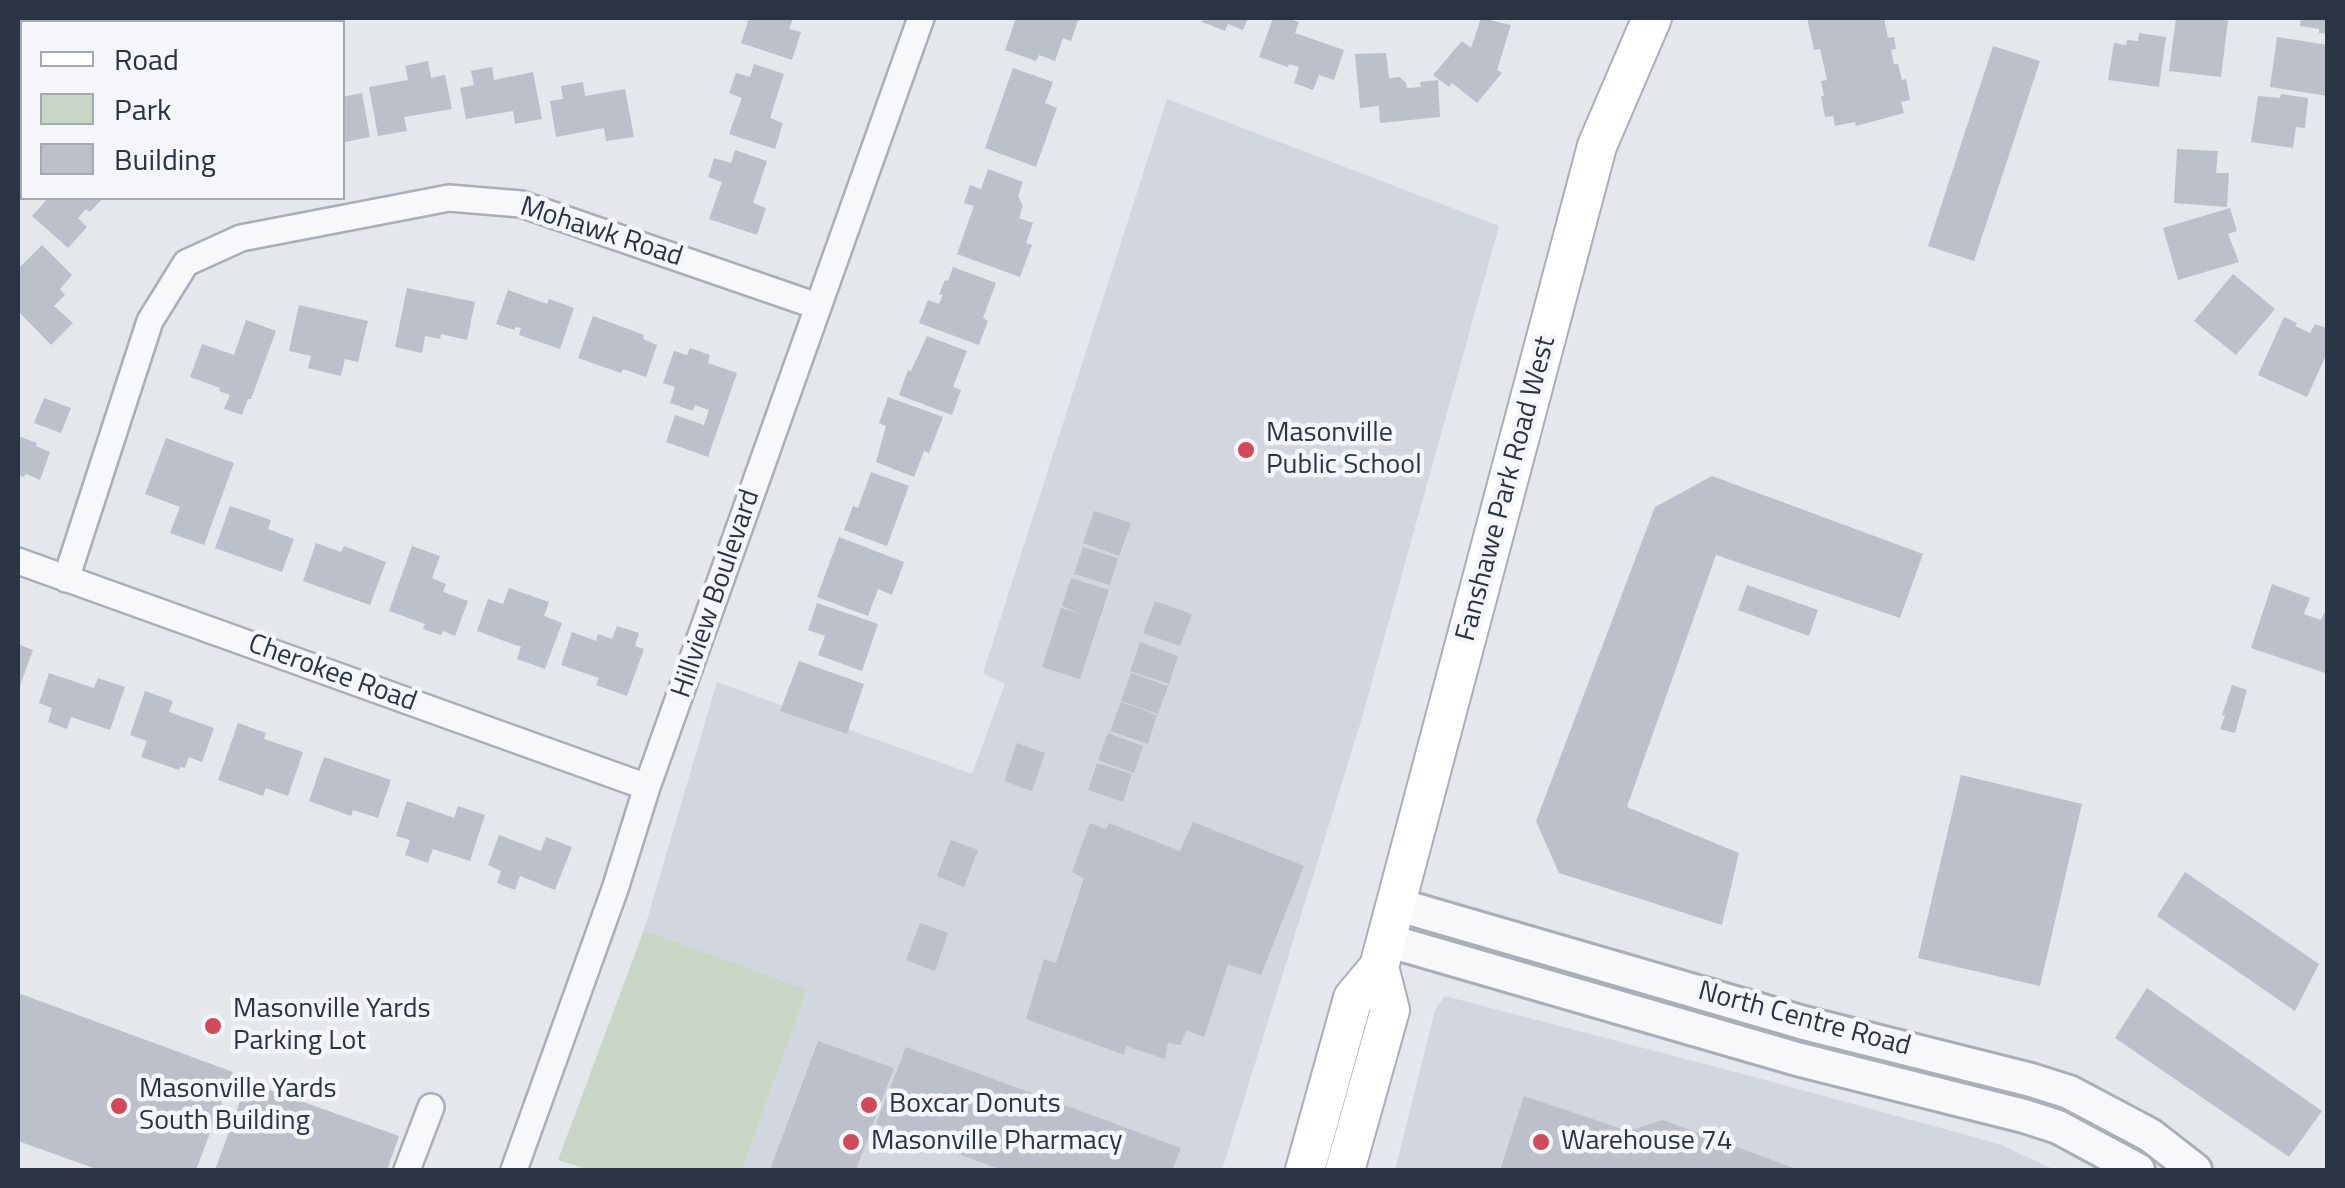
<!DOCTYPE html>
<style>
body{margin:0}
#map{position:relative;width:2345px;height:1188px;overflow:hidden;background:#e4e7ec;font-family:"Titillium Web",sans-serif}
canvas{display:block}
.frame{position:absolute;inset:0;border:20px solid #2b3445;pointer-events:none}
.legend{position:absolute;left:20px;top:20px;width:325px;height:180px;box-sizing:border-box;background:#f4f6f9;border:2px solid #a4a8b1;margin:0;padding:12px 18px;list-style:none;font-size:30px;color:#2b3445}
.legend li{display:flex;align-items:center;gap:20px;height:50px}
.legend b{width:50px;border:2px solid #a4a8b1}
</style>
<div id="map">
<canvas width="2345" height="1188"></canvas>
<div class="frame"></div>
<ul class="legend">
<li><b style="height:12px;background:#fff"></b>Road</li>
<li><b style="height:28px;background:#c9d6c5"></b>Park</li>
<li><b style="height:28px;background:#bbc0ca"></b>Building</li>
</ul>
</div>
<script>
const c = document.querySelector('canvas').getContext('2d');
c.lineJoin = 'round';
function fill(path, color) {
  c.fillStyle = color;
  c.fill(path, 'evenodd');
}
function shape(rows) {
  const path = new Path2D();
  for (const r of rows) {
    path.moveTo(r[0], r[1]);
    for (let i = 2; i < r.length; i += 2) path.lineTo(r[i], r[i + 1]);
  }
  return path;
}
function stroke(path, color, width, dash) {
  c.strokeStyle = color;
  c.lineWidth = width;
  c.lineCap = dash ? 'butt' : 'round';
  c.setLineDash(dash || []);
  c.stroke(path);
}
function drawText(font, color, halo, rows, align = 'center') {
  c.font = font + ' "Titillium Web",sans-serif';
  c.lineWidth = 9;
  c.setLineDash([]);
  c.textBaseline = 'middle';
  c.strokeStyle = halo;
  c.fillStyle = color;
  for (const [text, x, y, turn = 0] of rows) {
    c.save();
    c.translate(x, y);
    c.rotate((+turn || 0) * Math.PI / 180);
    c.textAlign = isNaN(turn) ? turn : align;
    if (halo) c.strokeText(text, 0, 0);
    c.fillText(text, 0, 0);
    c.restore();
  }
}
const built = shape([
 [1167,99,1499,226,1361,721,1222,1170,742,1170,806,991,644,930,717,682,972,774,1005,684,983,673],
 [1445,996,1758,1078,1999,1144,2055,1170,1395,1170,1435,1010]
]);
const green = shape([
 [644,930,807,990,742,1170,590,1170,558,1160]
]);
const building = shape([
 [749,18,793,18,789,29,801,32,792,60,741,43],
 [1016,18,1031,19,1079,18,1071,41,1063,38,1055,61,1039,55,1036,61,1005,50],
 [1204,18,1248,18,1243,30,1228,24,1225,31,1202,22],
 [1273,18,1286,18,1299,22,1295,33,1344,50,1334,80,1319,75,1313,90,1294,83,1299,67,1289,64,1288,67,1259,57],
 [1481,18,1511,25,1497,70,1502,73,1477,103,1452,83,1449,87,1433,75,1462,41,1471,48],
 [1807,18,1884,18,1888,38,1894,37,1896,49,1891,50,1894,64,1898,64,1902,80,1906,79,1910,100,1901,102,1904,113,1856,126,1855,122,1835,126,1833,116,1825,117,1821,96,1824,96,1821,81,1827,80,1820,49,1814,50],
 [2176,18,2228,20,2221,77,2169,71],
 [2301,18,2328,18,2328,34,2319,33,2319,29,2300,26],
 [2139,33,2166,37,2159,87,2108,80,2114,43,2126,45,2127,40,2138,41],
 [2277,37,2328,45,2328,96,2270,87],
 [1993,46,2040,61,1974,261,1928,246],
 [1386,53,1389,78,1400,77,1406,83,1407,88,1421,87,1420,82,1438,80,1440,117,1380,123,1379,106,1360,108,1355,54],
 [428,61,431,78,445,75,452,109,404,117,407,131,378,136,369,87,408,80,405,66],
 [754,64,784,74,770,118,783,123,775,149,729,134,742,98,729,93,736,73,750,77],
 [492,67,494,80,533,72,542,119,515,124,513,111,466,119,460,88,474,85,471,71],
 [1013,68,1053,82,1045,103,1057,108,1036,167,985,148],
 [583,82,585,96,625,89,634,137,606,141,604,128,556,137,550,101,563,99,561,86],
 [362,93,370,137,345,142,342,130,342,97],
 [2281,94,2308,98,2305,128,2296,127,2293,148,2251,142,2258,96,2280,98],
 [2177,149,2218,151,2216,173,2229,173,2227,207,2174,203],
 [735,150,767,161,753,203,766,208,757,235,709,219,722,182,708,177,714,158,731,163],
 [988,169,1023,182,1018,196,1023,206,1019,218,1033,223,1026,243,1032,245,1020,277,957,254,974,206,964,203,970,185,981,189],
 [48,198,103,198,90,212,86,209,78,218,87,227,68,248,32,216],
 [2230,208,2237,231,2228,234,2239,262,2178,280,2163,228],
 [42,245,72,275,60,289,65,295,54,306,73,323,51,345,18,311,18,269],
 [953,267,996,283,983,318,988,321,979,345,919,323,928,300,939,304,943,295,939,294,945,280,948,281],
 [2233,274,2275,309,2236,355,2194,321],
 [407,288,475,302,467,340,441,334,440,339,425,336,422,353,395,347],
 [508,290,547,304,549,299,574,308,560,349,519,335,521,328,516,327,514,330,496,324],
 [299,305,368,321,358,362,345,359,341,376,308,368,311,356,289,351],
 [593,316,644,335,643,339,657,345,646,377,623,369,621,373,578,358],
 [2284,317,2297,323,2295,326,2310,333,2315,324,2328,329,2328,351,2307,397,2258,375],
 [246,320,276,331,251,399,248,399,242,415,224,409,230,395,219,391,220,388,190,377,202,344,234,355],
 [927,336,967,351,953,387,961,390,952,415,899,395,908,370,911,371],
 [690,348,710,355,708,363,737,373,708,457,666,442,675,415,704,425,709,410,695,405,693,411,670,403,675,387,663,383,674,351,687,355],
 [888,397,943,417,929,453,924,451,914,477,876,462,886,426,879,423],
 [44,398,71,408,61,433,34,423],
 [18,436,37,443,36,446,50,452,40,480,26,474,24,477,18,475],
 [166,438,234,463,204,545,170,533,180,507,145,494],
 [871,472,909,486,887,546,844,530,853,506,858,508],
 [1712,476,1923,554,1900,618,1716,555,1627,807,1739,853,1722,925,1559,873,1536,821,1655,507],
 [230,506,271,520,268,529,294,539,282,572,215,548],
 [1094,511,1131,523,1119,556,1083,543],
 [839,537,904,562,892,595,878,589,868,616,817,597],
 [316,543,341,552,344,546,386,562,370,605,303,581],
 [412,546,440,556,432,578,446,584,443,592,468,601,455,636,443,631,441,635,423,629,425,624,389,611],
 [1083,547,1118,558,1110,585,1074,574],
 [1071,578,1109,590,1080,679,1042,667,1061,608,1081,614,1062,606],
 [2272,584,2310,598,2304,614,2321,620,2328,604,2328,674,2251,648],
 [1747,585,1818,610,1809,636,1738,610],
 [509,588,549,602,544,616,562,623,545,669,517,659,521,647,477,631,488,599,503,604],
 [1155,601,1192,614,1180,646,1143,633],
 [817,603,878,624,862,671,818,655,825,636,808,630],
 [617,626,639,633,635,646,644,649,627,696,596,685,599,678,561,665,572,632,596,641,598,634,612,639],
 [1140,642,1178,656,1169,684,1130,671],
 [18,644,33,650,18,691],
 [799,661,864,684,847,734,780,711],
 [49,673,94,688,98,678,125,687,110,730,71,717,67,729,48,722,52,708,39,703],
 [1131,673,1168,686,1158,714,1121,701],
 [2232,685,2247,690,2235,733,2220,729,2225,716,2222,715],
 [145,691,173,701,169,712,214,728,202,762,189,757,185,768,180,767,179,770,141,757,147,741,130,735],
 [1121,702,1157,715,1148,744,1110,731],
 [238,723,266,733,264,739,303,752,288,796,266,788,263,796,218,780],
 [1108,733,1143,746,1134,773,1098,760],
 [1017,743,1045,753,1032,791,1004,781],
 [324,757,391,780,378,818,353,810,351,816,309,801],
 [1097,763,1132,774,1123,802,1088,790],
 [1961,775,2082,804,2040,986,1918,958],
 [407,801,454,818,458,806,485,815,470,861,433,849,428,863,405,855,410,840,396,836],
 [1193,822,1304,866,1261,975,1228,964,1204,1037,1186,1030,1181,1045,1168,1043,1165,1059,1126,1046,1124,1055,1026,1019,1044,959,1056,963,1084,878,1072,872,1090,823,1106,829,1109,823,1180,851],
 [499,835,541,851,546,837,572,847,555,890,520,876,515,890,497,883,501,871,488,865],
 [951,840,978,850,964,887,937,876],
 [2185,872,2319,964,2295,1011,2157,916],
 [920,923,948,933,935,971,906,960],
 [2147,988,2322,1111,2289,1157,2115,1038],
 [18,993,233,1072,196,1170,99,1170,18,1141],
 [818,1041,894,1068,856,1170,770,1170],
 [906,1047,1181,1148,1172,1170,1002,1170,876,1124],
 [247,1082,399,1136,387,1170,215,1170],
 [1524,1096,1628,1131,1663,1120,1799,1170,1500,1170]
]);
const minor = shape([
 [18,561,647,787],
 [66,579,150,321,186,263,241,238,449,198,521,204,817,306],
 [407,1170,431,1107],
 [514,1170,615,889,647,787,921,18]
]);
const tertiary = shape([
 [1395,904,1804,1023,2031,1080,2069,1092,2150,1135,2195,1170],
 [1386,940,1797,1059,2024,1116,2058,1127,2138,1170]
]);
const secondary = shape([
 [1305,1170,1353,998,1379,967,1597,146,1652,18],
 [1345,1170,1390,1010,1379,967]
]);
const markers = [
 [1246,450,10,"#d1495b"],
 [213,1026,10,"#d1495b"],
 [869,1105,10,"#d1495b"],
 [119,1106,10,"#d1495b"],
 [851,1142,10,"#d1495b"],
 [1541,1142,10,"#d1495b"]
];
const streetNames = [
 ["Mohawk Road",601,233,18],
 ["Fanshawe Park Road West",1507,489,-75],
 ["Hillview Boulevard",717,594,-71],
 ["Cherokee Road",332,674,20],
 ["North Centre Road",1804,1020,15]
];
const poiNames = [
 ["Masonville",1266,434],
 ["Public School",1266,466],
 ["Masonville Yards",233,1010],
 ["Parking Lot",233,1042],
 ["Masonville Yards",139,1090],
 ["South Building",139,1122],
 ["Boxcar Donuts",889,1105],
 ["Masonville Pharmacy",871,1142],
 ["Warehouse 74",1561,1142]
];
fill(built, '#d2d6de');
fill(green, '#c9d6c5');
fill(building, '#bbc0ca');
stroke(minor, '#a9aeb7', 30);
stroke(tertiary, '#a9aeb7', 38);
stroke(secondary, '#a9aeb7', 42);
stroke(minor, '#f7f8fa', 25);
stroke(tertiary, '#f7f8fa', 32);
stroke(secondary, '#fff', 38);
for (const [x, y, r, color] of markers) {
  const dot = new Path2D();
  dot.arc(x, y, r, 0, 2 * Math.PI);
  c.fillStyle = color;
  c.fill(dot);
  stroke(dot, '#f4f6f9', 4);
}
drawText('28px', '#2b3445', '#f4f6f9', streetNames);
drawText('28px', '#2b3445', '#f4f6f9', poiNames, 'left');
</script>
